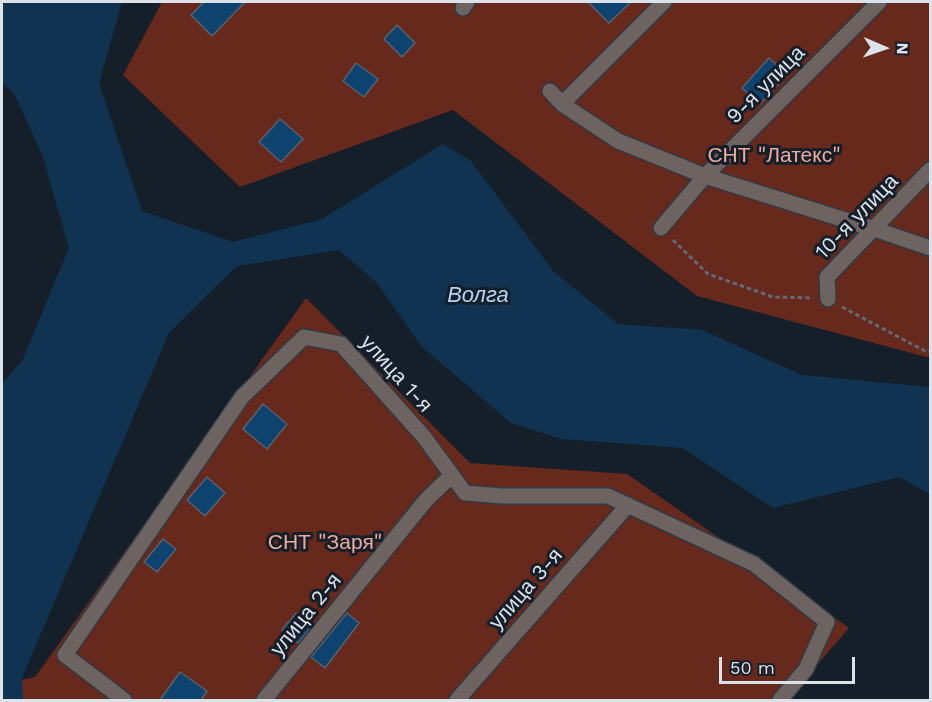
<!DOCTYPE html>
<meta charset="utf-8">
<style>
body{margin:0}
#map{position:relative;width:932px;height:702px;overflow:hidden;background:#141f2a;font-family:"Work Sans",sans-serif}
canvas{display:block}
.frame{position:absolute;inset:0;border:3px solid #dbe2ea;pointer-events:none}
.north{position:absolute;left:854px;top:18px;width:60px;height:60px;-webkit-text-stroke:4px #141f2a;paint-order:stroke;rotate:92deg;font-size:16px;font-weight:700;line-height:24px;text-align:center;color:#dbe2ea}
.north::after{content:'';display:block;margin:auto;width:21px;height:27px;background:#dbe2ea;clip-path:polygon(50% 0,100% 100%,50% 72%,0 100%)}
.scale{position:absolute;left:719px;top:657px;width:136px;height:27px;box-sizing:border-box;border:3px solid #dbe2ea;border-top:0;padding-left:8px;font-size:18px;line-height:21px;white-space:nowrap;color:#dbe2ea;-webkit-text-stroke:4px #141f2a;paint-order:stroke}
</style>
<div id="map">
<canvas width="932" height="702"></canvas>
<div class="frame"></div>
<div class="north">N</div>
<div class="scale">50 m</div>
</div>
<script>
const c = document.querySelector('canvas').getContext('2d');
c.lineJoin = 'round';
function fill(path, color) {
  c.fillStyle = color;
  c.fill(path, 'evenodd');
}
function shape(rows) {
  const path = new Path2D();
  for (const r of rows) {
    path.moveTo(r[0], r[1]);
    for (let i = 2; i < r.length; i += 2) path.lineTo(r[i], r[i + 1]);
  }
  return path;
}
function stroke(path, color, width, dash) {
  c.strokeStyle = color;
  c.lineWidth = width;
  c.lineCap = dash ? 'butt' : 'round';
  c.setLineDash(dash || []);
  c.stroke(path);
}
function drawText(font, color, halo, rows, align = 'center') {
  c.font = font + ' "Work Sans",sans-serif';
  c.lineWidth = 6;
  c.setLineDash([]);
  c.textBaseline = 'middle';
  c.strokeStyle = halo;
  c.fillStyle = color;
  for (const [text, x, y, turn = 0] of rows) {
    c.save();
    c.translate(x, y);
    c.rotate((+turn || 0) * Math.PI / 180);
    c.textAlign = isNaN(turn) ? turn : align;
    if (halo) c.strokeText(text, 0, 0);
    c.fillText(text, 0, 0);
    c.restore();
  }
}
const green = shape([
 [162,2,930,2,930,358,697,296,453,110,240,187,123,75],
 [306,298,470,463,627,474,849,628,787,700,2,700,2,684,35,677]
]);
const water = shape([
 [2,2,122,2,99,83,142,211,233,242,322,219,443,144,471,161,553,271,618,324,702,330,802,375,930,387,930,494,899,477,773,508,683,448,561,439,511,423,422,347,377,283,339,250,237,266,169,333,22,678,23,700,2,700,2,383,22,361,69,248,43,157,15,95,2,82]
]);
const building = shape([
 [204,2,245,2,212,36,191,15,204,2],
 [588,2,631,2,609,23,588,2],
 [397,25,415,43,402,57,384,39,397,25],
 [769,58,787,75,760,104,742,88,769,58],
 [356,63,378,79,364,97,343,81,356,63],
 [280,119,303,139,281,162,259,142,280,119],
 [263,404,287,424,267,449,243,429,263,404],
 [207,477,225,493,205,516,187,500,207,477],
 [163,539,176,549,157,572,144,562,163,539],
 [296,613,312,626,298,643,282,630,296,613],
 [347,613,359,623,325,668,311,657,347,613],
 [180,672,207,691,201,700,160,700,180,672]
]);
const path = shape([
 [673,240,708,274,773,297,813,298],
 [842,307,925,351,930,351]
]);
const minor = shape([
 [463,8,467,2],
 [550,91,562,104,618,141,705,176,874,229,930,248],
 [562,104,664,2],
 [661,228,705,176,879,2],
 [828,299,827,277,930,170],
 [124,700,65,655,242,397,304,337,341,344,424,437,465,493,502,496,608,496,754,564,827,622,806,669,780,700],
 [264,700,426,500,452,475],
 [457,700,628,505]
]);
const streetNames = [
 ["9-я улица",766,85,-45],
 ["10-я улица",857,217,-46],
 ["улица 1-я",396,374,48],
 ["улица 3-я",526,589,-49],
 ["улица 2-я",306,615,-51]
];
const parkNames = [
 ["СНТ \"Латекс\"",774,156],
 ["СНТ \"Заря\"",325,543]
];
const waterNames = [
 ["Волга",478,296]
];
fill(green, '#67291c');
fill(water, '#103352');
fill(building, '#0f436f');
stroke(building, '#566370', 1.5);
stroke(minor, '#303a45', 18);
stroke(path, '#616a74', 3, [4.5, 3]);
stroke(minor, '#6d6461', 15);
drawText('21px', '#dbe2ea', '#141f2a', streetNames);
drawText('21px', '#f1ab9b', '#141f2a', parkNames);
drawText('italic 22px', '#b4d4f5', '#141f2a', waterNames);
</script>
